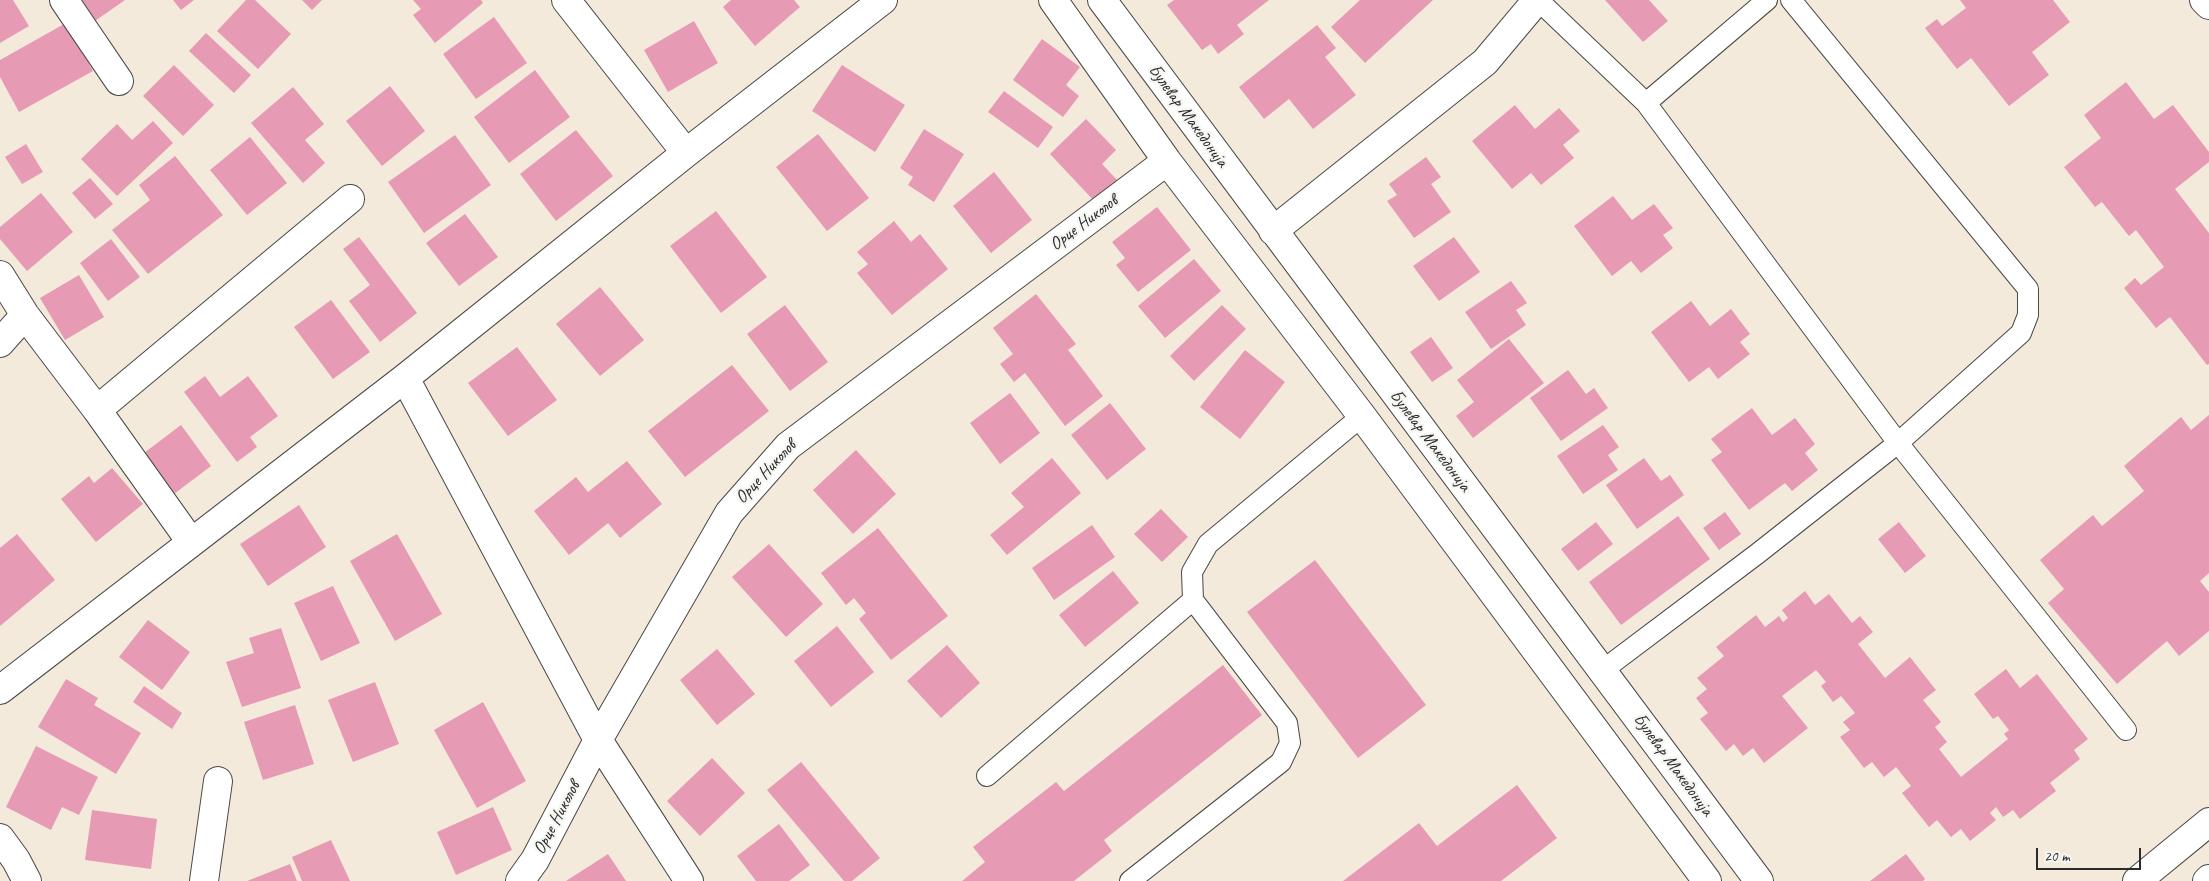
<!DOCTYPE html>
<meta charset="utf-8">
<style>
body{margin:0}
#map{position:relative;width:2209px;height:881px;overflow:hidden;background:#f4eadb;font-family:Caveat,sans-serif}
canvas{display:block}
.scale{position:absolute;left:2036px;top:848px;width:105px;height:22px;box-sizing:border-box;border:2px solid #2b2b2b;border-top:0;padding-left:6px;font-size:15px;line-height:18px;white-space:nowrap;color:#2b2b2b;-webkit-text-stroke:4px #f6f6f2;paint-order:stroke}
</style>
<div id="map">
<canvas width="2209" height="881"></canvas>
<div class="scale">20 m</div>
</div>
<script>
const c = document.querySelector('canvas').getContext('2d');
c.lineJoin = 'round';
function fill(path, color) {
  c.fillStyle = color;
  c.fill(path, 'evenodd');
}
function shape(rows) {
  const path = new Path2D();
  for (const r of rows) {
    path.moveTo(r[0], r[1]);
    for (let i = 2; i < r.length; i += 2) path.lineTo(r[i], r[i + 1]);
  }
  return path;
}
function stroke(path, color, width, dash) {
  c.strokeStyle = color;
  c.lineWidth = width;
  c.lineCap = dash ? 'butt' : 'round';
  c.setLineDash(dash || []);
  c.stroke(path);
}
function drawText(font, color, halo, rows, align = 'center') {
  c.font = font + ' Caveat,sans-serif';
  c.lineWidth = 4.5;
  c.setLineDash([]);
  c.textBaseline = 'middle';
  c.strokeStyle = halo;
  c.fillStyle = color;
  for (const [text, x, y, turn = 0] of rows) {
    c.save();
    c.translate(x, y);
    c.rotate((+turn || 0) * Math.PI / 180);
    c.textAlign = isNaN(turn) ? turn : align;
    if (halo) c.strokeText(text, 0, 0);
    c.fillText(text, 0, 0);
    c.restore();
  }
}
const building = shape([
 [0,0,13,0,29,26,0,43],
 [80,0,125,0,95,21],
 [173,0,194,0,181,10],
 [246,0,255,0,291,34,258,69,217,31],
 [302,0,322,0,312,10],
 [413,0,481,0,483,3,435,43,413,15,421,9],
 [731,0,794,0,800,7,755,46,723,7],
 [1174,0,1269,0,1237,25,1244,34,1218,54,1211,44,1202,50,1167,5],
 [1360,0,1433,0,1365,63,1331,27],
 [1605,0,1649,0,1668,21,1643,42],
 [1960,0,2053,0,2070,22,2032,52,2049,75,2009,106,1971,58,1957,69,1925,28,1937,19,1942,26,1966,8],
 [494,17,527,63,476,99,443,54],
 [694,21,718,63,668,92,644,50],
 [66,23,93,71,19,112,0,77,0,60],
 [1317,25,1336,48,1325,57,1356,95,1313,129,1289,99,1264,119,1239,87],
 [206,33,251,75,234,93,189,51],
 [1042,39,1080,67,1066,85,1079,96,1063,117,1013,80],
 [174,65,214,105,183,136,143,96],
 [842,65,905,105,875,152,812,111],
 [535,70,570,117,509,163,474,117],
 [2126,82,2154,119,2173,105,2209,152,2209,162,2175,189,2209,233,2209,364,2207,365,2170,317,2156,328,2124,288,2135,278,2141,285,2164,267,2136,230,2129,236,2102,202,2095,207,2064,167,2101,138,2084,115],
 [390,86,425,131,382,166,346,121],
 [293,87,324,124,305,140,325,163,303,183,251,123],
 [1004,91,1053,127,1038,148,988,112],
 [1515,105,1535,129,1559,108,1580,131,1563,145,1574,158,1541,185,1531,173,1512,189,1472,141],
 [1086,119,1116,150,1102,164,1119,182,1097,204,1050,154],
 [153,121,173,143,117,196,81,159,117,124,132,140],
 [924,129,964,154,934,202,908,185,913,177,900,168],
 [576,130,613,176,556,221,520,174],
 [818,134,869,198,827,231,776,167],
 [455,135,491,185,424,233,388,182],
 [250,137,287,183,247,215,210,170],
 [26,144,43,172,22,184,5,157],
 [175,156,223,215,148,274,112,230,150,200,139,185],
 [1426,157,1441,177,1431,184,1451,212,1414,238,1387,201,1397,195,1389,184],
 [994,172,1032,220,991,253,953,206],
 [90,178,113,204,95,219,72,193],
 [41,193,73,232,27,271,0,239,0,227],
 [1613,196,1632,220,1654,204,1673,228,1663,235,1673,248,1641,273,1631,261,1612,276,1574,226],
 [1157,207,1191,250,1138,292,1116,265,1125,258,1112,242],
 [716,211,767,277,721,313,670,246],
 [465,214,498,257,459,286,426,243],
 [894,221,911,242,920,234,948,269,892,315,857,273,868,264,857,252],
 [359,237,417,313,380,342,349,301,370,285,343,249],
 [1454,237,1480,272,1439,301,1413,266],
 [111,239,140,277,108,301,80,263],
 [1194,259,1221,291,1165,338,1138,306],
 [79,275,104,317,65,340,40,298],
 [1511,281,1527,303,1516,310,1526,325,1491,349,1465,312],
 [600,287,644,340,600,376,556,324],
 [1036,294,1076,344,1068,350,1103,396,1065,426,1025,373,1014,382,1000,364,1013,354,993,328],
 [331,300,370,352,333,379,294,327],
 [1691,301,1710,326,1731,309,1750,334,1740,342,1750,354,1718,379,1709,367,1689,382,1651,332],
 [785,305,828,362,790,391,747,334],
 [1222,305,1246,329,1194,381,1170,356],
 [1431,337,1453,368,1432,382,1410,352],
 [1509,339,1544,383,1473,438,1456,416,1474,402,1457,380],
 [517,347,557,400,508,436,468,383],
 [1245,350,1285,382,1240,439,1200,407],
 [732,365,769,411,685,477,648,431],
 [1568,370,1586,394,1594,388,1608,408,1561,441,1530,398],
 [205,376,220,397,248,376,278,416,250,437,257,447,237,462,184,392],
 [1010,393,1040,433,1000,464,970,423],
 [1110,403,1146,449,1107,480,1071,435],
 [1752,408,1772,435,1795,418,1815,444,1805,453,1818,470,1792,491,1785,483,1749,510,1711,460,1722,452,1711,439],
 [2209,415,2209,573,2200,581,2209,592,2209,631,2179,656,2167,641,2117,684,2048,603,2064,589,2040,560,2093,515,2102,526,2144,491,2124,466,2181,417,2191,430],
 [181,425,211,466,170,497,140,456],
 [1603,425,1619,447,1608,455,1618,470,1583,494,1557,456],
 [856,450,896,494,853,534,813,490],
 [1052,458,1081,493,1007,555,990,535,1024,507,1011,493],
 [1644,458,1661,481,1670,475,1684,495,1637,529,1606,485],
 [627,461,662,504,620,538,608,523,569,555,534,511,576,477,588,492],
 [112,468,143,504,96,542,61,499,89,476,94,483],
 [299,505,326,547,268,586,240,544],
 [1161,509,1188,537,1162,562,1134,534],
 [1725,512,1741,534,1719,550,1703,528],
 [1678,516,1710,559,1621,625,1589,582],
 [1596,522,1613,544,1578,571,1561,549],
 [1899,522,1926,556,1905,573,1878,539],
 [1092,525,1115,557,1054,600,1032,568],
 [878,528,948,616,891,660,859,619,866,613,854,598,846,605,821,573],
 [17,534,55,580,0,626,0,548],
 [397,534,442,614,395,641,350,561],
 [769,544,823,604,786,637,732,577],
 [1315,560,1426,705,1358,758,1247,612],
 [1113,571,1139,603,1085,647,1059,615],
 [333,586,360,643,321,661,294,603],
 [1805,591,1815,605,1829,594,1852,623,1860,616,1873,632,1858,644,1885,678,1910,657,1936,690,1923,700,1941,722,1935,727,1947,742,1939,749,1961,777,2008,739,2004,734,2009,730,1998,716,1993,719,1974,694,2006,669,2020,688,2037,674,2088,739,2074,750,2080,759,2050,783,2056,791,2020,819,2013,810,2003,817,1996,807,1990,813,1996,820,1970,841,1961,829,1951,837,1937,820,1929,827,1902,793,1911,786,1896,767,1884,777,1872,762,1864,768,1840,737,1850,730,1843,722,1855,713,1841,696,1833,702,1821,686,1826,682,1816,670,1782,696,1808,728,1764,763,1753,748,1743,756,1734,744,1726,751,1700,719,1708,713,1696,698,1707,689,1697,678,1724,656,1716,647,1756,615,1765,627,1779,616,1783,622,1788,618,1782,610],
 [148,620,190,652,162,690,119,657],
 [837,626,874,672,831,707,794,661],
 [281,628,301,688,242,707,226,662,254,653,249,638],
 [947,645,980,683,941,718,907,681],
 [717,649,755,694,717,725,680,680],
 [1223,665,1262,715,1104,840,1112,851,1074,881,962,881,985,862,973,847,1056,782,1064,791],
 [66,679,98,698,94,705,141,733,116,774,38,727],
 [375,682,399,744,353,762,328,700],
 [144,686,182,713,172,729,133,702],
 [483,702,526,781,477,808,434,730],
 [295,705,314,764,263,780,244,722],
 [36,746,98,777,79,815,62,807,51,830,6,807],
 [712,758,745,793,700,836,667,801],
 [801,762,880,858,852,881,844,881,767,790],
 [1517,785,1557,838,1501,881,1343,881,1419,823,1437,846],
 [493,807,512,850,456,875,437,832],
 [92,810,157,819,151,869,85,860],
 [779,824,810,865,789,881,756,881,737,856],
 [331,840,350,881,302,881,292,857],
 [608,854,626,881,566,881],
 [1906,854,1925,879,1923,881,1870,881],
 [290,864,297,881,247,881]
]);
const lane = shape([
 [1538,0,1646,103,1898,443,1757,554,1603,670],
 [1791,0,2028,289,2028,315,2021,333,1898,443,2126,730],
 [1646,103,1767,0],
 [987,776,1193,600],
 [1130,881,1281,762,1290,743,1287,723,1193,600,1192,572,1208,544,1362,416]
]);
const street = shape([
 [64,0,119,81],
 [566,0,686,153],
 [1053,0,1167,161,1362,416,1707,881],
 [1102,0,1759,881],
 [2204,0,2209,5],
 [1273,231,1485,62,1537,0],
 [0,275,25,315,97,410,191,542],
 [0,343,25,315],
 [405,378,598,740,689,881],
 [97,410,350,199],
 [0,690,405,378,686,153,883,0],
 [0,838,16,860,27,881],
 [204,881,218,781],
 [520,881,535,860,598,740,729,513,788,446,1167,161],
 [2137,881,2209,822],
 [2207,881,2209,879]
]);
const streetNames = [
 ["Булевар Македонија",1188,116,54],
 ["Орце Николов",1084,223,-37],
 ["Булевар Македонија",1430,441,53],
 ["Орце Николов",766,472,-47],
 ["Булевар Македонија",1673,765,54],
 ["Орце Николов",557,818,-62]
];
fill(building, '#e79ab4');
stroke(lane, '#494845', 22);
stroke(street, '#494845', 30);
stroke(lane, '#fff', 20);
stroke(street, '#fff', 28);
drawText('18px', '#2b2b2b', '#f6f6f2', streetNames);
</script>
